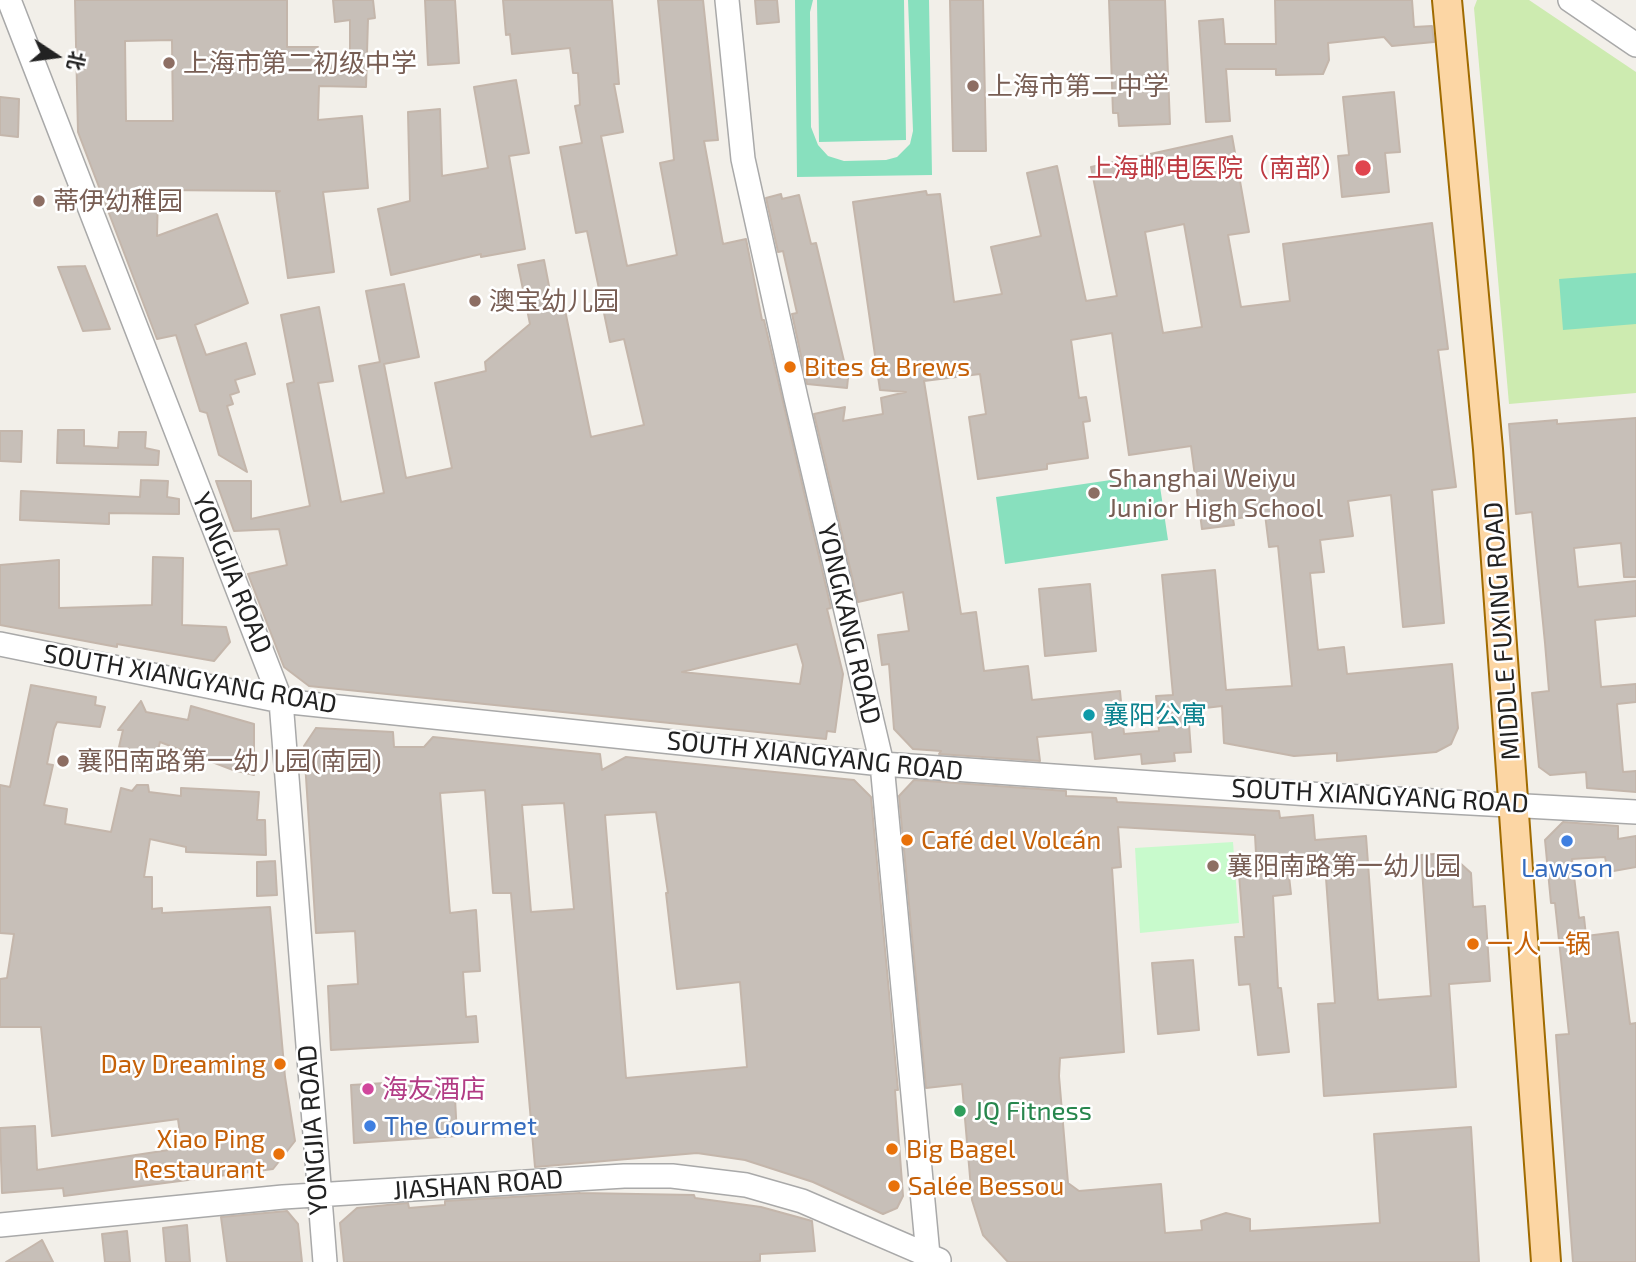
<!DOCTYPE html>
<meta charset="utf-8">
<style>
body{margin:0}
#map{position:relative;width:1636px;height:1262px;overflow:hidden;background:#f2efe9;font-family:"Exo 2","Noto Sans SC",sans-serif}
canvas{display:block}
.north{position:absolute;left:21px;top:21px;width:70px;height:70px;-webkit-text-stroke:5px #fff;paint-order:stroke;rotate:103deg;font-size:19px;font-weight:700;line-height:28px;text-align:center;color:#222}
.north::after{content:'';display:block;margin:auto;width:24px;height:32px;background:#222;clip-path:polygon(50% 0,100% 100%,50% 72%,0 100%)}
</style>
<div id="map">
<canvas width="1636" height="1262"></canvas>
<div class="north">北</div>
</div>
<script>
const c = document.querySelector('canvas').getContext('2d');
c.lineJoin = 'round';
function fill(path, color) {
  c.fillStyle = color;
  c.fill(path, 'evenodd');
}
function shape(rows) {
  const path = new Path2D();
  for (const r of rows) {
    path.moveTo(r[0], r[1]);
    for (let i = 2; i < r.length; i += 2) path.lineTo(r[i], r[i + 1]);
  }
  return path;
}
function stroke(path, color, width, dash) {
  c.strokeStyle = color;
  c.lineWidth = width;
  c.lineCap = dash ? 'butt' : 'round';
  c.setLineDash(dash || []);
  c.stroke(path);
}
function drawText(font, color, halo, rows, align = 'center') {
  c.font = font + ' "Exo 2","Noto Sans SC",sans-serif';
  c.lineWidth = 5;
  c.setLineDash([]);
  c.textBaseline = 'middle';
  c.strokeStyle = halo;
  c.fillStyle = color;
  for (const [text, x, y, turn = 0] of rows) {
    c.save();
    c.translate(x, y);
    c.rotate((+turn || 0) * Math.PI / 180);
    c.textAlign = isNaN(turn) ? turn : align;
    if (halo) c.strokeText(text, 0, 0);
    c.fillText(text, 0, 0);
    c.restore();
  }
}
const grass = shape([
 [1477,0,1529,0,1636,72,1636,393,1509,404,1474,8]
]);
const park = shape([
 [1233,842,1239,923,1140,933,1135,848]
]);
const pitch = shape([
 [795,0,813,0,810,12,811,127,818,145,828,156,844,161,886,160,897,157,910,144,913,131,908,0,929,0,932,175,797,177],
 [817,0,904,0,906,140,819,142],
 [1636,273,1636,324,1563,330,1559,279],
 [1158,473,1168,540,1005,564,996,497]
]);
const building = shape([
 [75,0,287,0,287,47,318,47,318,56,350,56,350,20,335,22,333,0,373,0,375,18,368,19,366,87,319,86,318,120,362,116,368,188,323,192,334,272,288,278,276,193,280,191,158,190,157,236,217,214,248,303,195,325,206,355,246,343,255,374,235,380,239,392,230,395,233,404,227,406,247,472,219,455,207,413,200,411,176,335,157,339,78,132,75,0],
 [172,40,173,121,126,121,125,41,172,40],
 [425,0,455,0,459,63,428,65,425,0],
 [503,0,612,0,619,84,614,84,623,132,601,136,627,266,677,255,660,163,674,160,658,0,703,0,718,140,704,141,723,244,746,239,762,320,764,320,831,608,827,609,843,674,835,732,827,731,826,739,309,686,284,667,248,574,287,565,279,529,234,531,216,481,251,481,251,519,310,506,287,384,294,382,281,315,319,307,333,381,318,383,341,502,384,493,359,366,380,362,366,291,404,284,419,357,384,364,406,478,452,468,435,383,486,371,485,362,530,324,518,265,544,260,554,312,565,310,591,437,644,425,624,339,610,342,587,231,576,233,560,147,582,143,575,106,580,105,578,73,573,73,570,48,512,54,510,34,506,35,503,0],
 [797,644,803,665,800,684,682,672,797,644],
 [755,0,777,0,779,22,757,24,755,0],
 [950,0,983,0,986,151,953,151,950,0],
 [1109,0,1165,0,1170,124,1119,126,1118,113,1113,113,1109,0],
 [1275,0,1412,0,1414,27,1432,26,1434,42,1392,46,1384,37,1328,43,1329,60,1323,74,1276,75,1276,69,1226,69,1230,121,1206,122,1199,21,1223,19,1225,44,1276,44,1275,0],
 [516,80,529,153,509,156,525,249,481,257,481,254,391,275,378,209,410,201,408,112,440,109,442,176,488,168,474,87,516,80],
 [1394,92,1400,152,1385,153,1389,192,1342,197,1338,156,1349,155,1343,97,1394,92],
 [0,97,19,99,18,137,0,135,0,97],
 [1232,136,1249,232,1228,235,1241,307,1290,301,1283,244,1432,223,1448,349,1438,350,1456,487,1432,490,1444,623,1403,627,1391,495,1348,501,1353,536,1320,540,1324,572,1310,573,1318,650,1344,647,1347,674,1452,664,1458,728,1451,744,1436,752,1337,761,1337,753,1294,756,1224,743,1222,706,1188,710,1191,752,1174,753,1175,761,1142,764,1141,754,1095,759,1092,732,1037,737,1040,761,939,754,941,751,913,749,894,729,889,664,882,665,878,635,909,631,903,592,858,602,814,414,845,407,843,421,883,414,881,398,906,392,880,390,853,202,926,191,927,195,940,194,954,302,1002,294,991,247,1041,236,1027,173,1057,166,1086,301,1117,296,1091,167,1232,136],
 [1184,224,1202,327,1163,333,1145,232,1184,224],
 [1112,333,1129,455,1191,446,1202,529,1234,525,1233,519,1265,514,1269,547,1278,546,1292,686,1226,690,1215,570,1162,575,1173,695,1156,696,1159,731,1124,734,1120,691,1032,700,1028,666,984,671,976,612,961,614,924,381,980,374,986,414,969,417,978,479,1047,469,1047,464,1088,458,1083,422,1090,421,1086,397,1079,398,1071,340,1112,333],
 [781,194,782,199,799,195,811,244,816,243,848,378,847,388,807,384,792,314,797,313,783,251,778,252,766,198,781,194],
 [85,266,110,329,83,331,58,267,85,266],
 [1636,418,1636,577,1624,577,1621,543,1574,548,1578,587,1636,581,1636,616,1595,620,1601,687,1636,684,1636,702,1617,704,1623,772,1636,771,1636,792,1587,788,1586,772,1550,775,1539,767,1532,693,1549,691,1545,643,1532,512,1516,514,1509,424,1557,420,1557,424,1636,418],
 [58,430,84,430,84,446,118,448,119,432,146,432,145,448,159,451,158,465,57,463,58,430],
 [0,431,22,431,21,462,0,461,0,431],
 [141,480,168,481,167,497,179,499,179,514,109,513,109,524,20,520,21,491,140,497,141,480],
 [153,557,183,558,182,625,226,627,230,642,214,661,117,644,117,647,0,625,0,565,59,560,59,608,152,605,153,557],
 [1090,584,1096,651,1045,656,1039,589,1090,584],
 [31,685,96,697,95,705,105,707,100,727,57,722,54,729,47,764,53,765,44,805,67,809,65,824,111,832,121,788,132,791,137,785,148,785,149,792,181,796,181,788,259,792,257,820,265,820,266,855,186,852,186,847,150,839,144,877,152,877,152,909,162,908,162,913,270,907,285,1077,295,1141,273,1169,64,1196,63,1188,2,1193,0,1128,35,1126,37,1170,182,1148,178,1119,52,1136,41,1027,0,1027,0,979,7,978,14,934,0,933,0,785,10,787,31,685],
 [141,701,146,712,188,720,191,706,254,724,254,775,233,770,160,742,157,754,119,747,123,730,118,730,141,701],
 [316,728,393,732,394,747,424,747,433,737,600,754,602,770,626,757,854,780,871,797,898,1090,895,1090,903,1196,897,1208,883,1214,813,1182,745,1160,697,1153,535,1167,511,893,493,893,485,790,440,793,450,913,476,910,480,971,463,972,466,1017,476,1016,478,1042,331,1050,328,986,358,984,355,931,316,933,304,746,316,728],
 [564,803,574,909,531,912,522,805,564,803],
 [656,812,668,893,666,893,677,989,740,982,747,1067,626,1078,605,815,656,812],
 [914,780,1066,791,1066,796,1116,798,1117,802,1279,811,1280,818,1313,815,1315,840,1366,836,1378,1000,1431,996,1421,855,1449,853,1471,873,1473,907,1485,906,1490,981,1449,984,1456,1087,1324,1096,1318,1004,1335,1003,1325,864,1288,867,1291,894,1273,896,1278,988,1281,988,1289,1052,1258,1055,1250,984,1239,985,1235,937,1244,937,1239,874,1257,872,1255,835,1118,827,1121,867,1112,868,1124,1052,1060,1058,1059,1076,1068,1183,1079,1191,1161,1184,1165,1233,1202,1230,1201,1221,1226,1213,1250,1219,1250,1231,1380,1223,1374,1134,1471,1127,1479,1262,1008,1262,983,1235,972,1200,962,1084,926,1088,899,796,914,780],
 [1563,822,1618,826,1618,839,1636,836,1636,867,1608,872,1605,857,1572,859,1579,918,1584,917,1586,936,1618,932,1630,1024,1636,1023,1636,1262,1573,1262,1556,1035,1569,1034,1555,903,1551,903,1545,840,1563,822],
 [275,861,277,895,257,896,257,862,275,861],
 [1193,960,1199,1030,1158,1034,1152,963,1193,960],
 [454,1079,457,1136,354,1143,351,1085,454,1079],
 [580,1193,694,1195,695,1198,761,1207,812,1221,815,1251,760,1254,760,1261,751,1262,344,1262,340,1223,357,1208,408,1203,409,1208,445,1205,445,1201,580,1193],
 [287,1211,298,1224,302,1262,227,1262,221,1217,287,1211],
 [187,1225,190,1262,166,1262,163,1228,187,1225],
 [127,1231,130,1262,105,1262,102,1234,127,1231],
 [42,1240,53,1262,6,1262,34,1245,42,1240]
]);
const minor = shape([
 [9,0,281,701,325,1262],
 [727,0,743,159,796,398,882,764,928,1255],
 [1570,0,1636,45],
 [0,644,281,701,882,764,1324,795,1636,812],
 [0,1225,283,1197,624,1176,672,1176,746,1185,802,1201,939,1260]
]);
const major = shape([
 [1447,0,1488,449,1546,1262]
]);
const markers = [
 [169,63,7,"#8d6e63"],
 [973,86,7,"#8d6e63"],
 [1363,168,9,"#e0444e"],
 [39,201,7,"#8d6e63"],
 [475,301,7,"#8d6e63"],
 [790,367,7,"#e8710a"],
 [1094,493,7,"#8d6e63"],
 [1089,715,7,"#0f9aa8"],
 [63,761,7,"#8d6e63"],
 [907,840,7,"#e8710a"],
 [1567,841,7,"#3f7fe0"],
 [1213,866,7,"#8d6e63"],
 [1473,944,7,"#e8710a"],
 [280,1064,7,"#e8710a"],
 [368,1089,7,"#d1479c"],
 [960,1111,7,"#2e9e5b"],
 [370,1126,7,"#3f7fe0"],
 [892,1149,7,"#e8710a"],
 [279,1154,7,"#e8710a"],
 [894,1186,7,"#e8710a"]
];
const educationNames = [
 ["上海市第二初级中学",183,63],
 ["上海市第二中学",987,86],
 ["蒂伊幼稚园",53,201],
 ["澳宝幼儿园",489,301],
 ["Shanghai Weiyu",1108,478],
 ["Junior High School",1108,508],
 ["襄阳南路第一幼儿园(南园)",77,761],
 ["襄阳南路第一幼儿园",1227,866]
];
const healthNames = [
 ["上海邮电医院（南部）",1347,168]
];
const foodNames = [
 ["Bites & Brews",804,367],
 ["Café del Volcán",921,840],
 ["一人一锅",1487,944],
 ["Day Dreaming",266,1064,"right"],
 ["Xiao Ping",265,1139,"right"],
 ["Restaurant",265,1169,"right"],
 ["Big Bagel",906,1149],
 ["Salée Bessou",908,1186]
];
const streetNames = [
 ["YONGJIA ROAD",232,573,68],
 ["YONGKANG ROAD",849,624,77],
 ["MIDDLE FUXING ROAD",1502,631,-94],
 ["SOUTH XIANGYANG ROAD",190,679,10],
 ["SOUTH XIANGYANG ROAD",815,756,6],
 ["SOUTH XIANGYANG ROAD",1380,796,3],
 ["YONGJIA ROAD",313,1130,-94],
 ["JIASHAN ROAD",478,1185,-4]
];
const cultureNames = [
 ["襄阳公寓",1103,715]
];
const shopNames = [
 ["Lawson",1567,868],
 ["The Gourmet",384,1126,"left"]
];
const hotelNames = [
 ["海友酒店",382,1089]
];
const leisureNames = [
 ["JQ Fitness",974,1111]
];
fill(grass, '#cdebb0');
fill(park, '#c8facc');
fill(pitch, '#88e0be');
fill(building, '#c7bfb8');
stroke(building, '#c4b6ab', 2);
stroke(minor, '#a9a9a9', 26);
stroke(major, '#a06b00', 32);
stroke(minor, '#fff', 23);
stroke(major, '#fcd6a4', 28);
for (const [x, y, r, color] of markers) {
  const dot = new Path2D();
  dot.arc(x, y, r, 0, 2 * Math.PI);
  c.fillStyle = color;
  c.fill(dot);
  stroke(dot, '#fff', 2.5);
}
drawText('26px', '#785e54', '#fff', educationNames, 'left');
drawText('26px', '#be3a42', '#fff', healthNames, 'right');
drawText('26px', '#c56008', '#fff', foodNames, 'left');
drawText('26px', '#222', '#fff', streetNames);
drawText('26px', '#0d838f', '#fff', cultureNames, 'left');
drawText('26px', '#366cbe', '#fff', shopNames);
drawText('26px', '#b23c85', '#fff', hotelNames, 'left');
drawText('26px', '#27864d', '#fff', leisureNames, 'left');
</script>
